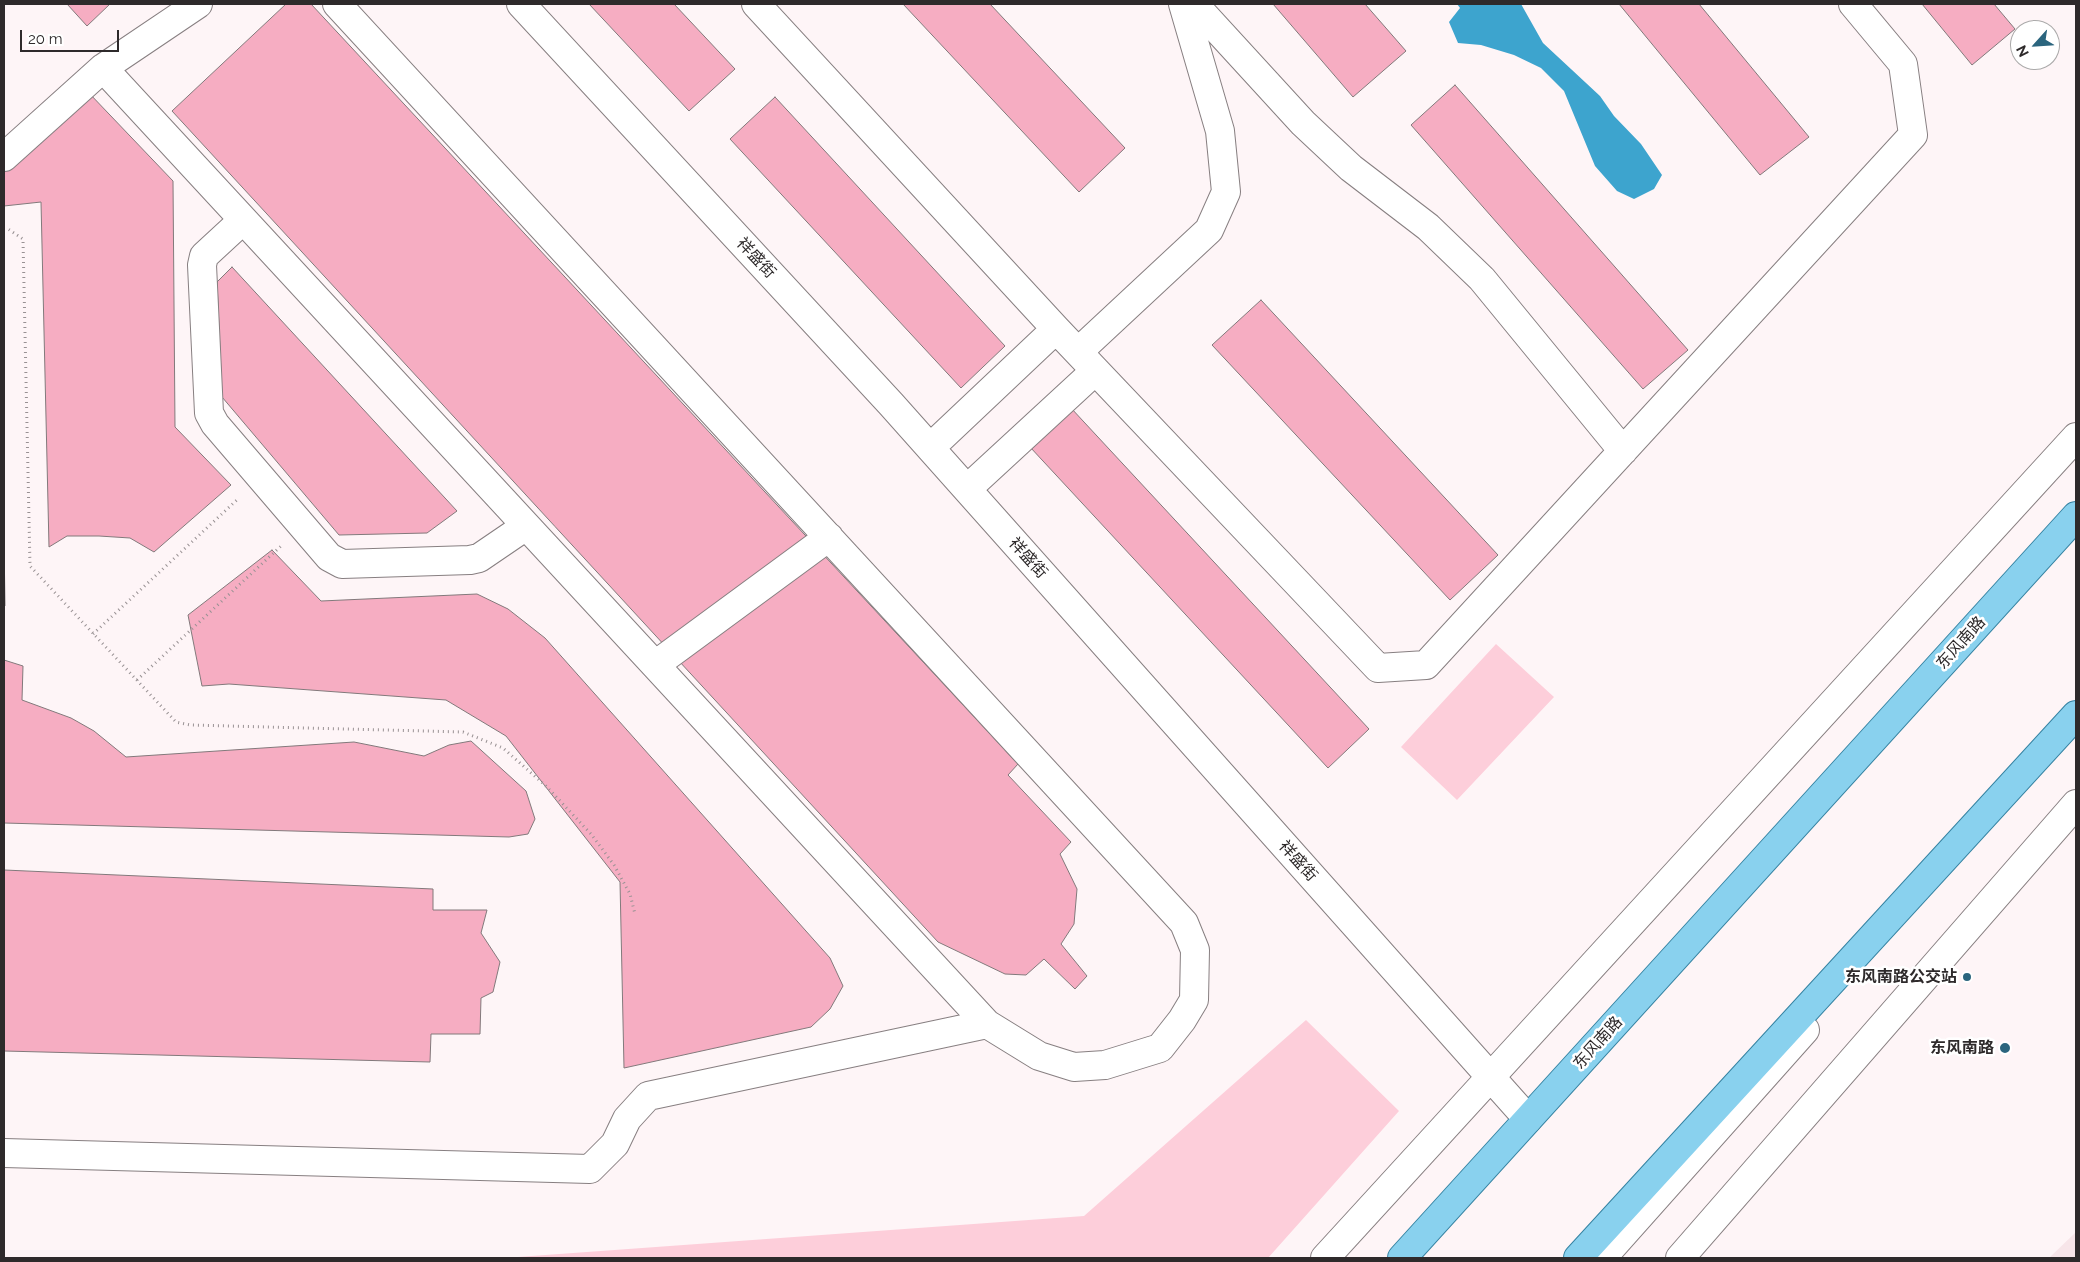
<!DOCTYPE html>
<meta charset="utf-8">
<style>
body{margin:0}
#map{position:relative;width:2080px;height:1262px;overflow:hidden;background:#fef5f7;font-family:Raleway,sans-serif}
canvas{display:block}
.frame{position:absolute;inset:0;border:5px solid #2e2a2b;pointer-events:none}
.north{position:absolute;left:2010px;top:20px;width:50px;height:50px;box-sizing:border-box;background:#fff;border:1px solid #abaaaa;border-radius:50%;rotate:244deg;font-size:14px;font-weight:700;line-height:20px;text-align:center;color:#2e2a2b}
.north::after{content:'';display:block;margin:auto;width:18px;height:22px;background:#2b657e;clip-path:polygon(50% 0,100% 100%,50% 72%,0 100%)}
.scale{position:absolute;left:20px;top:30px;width:99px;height:22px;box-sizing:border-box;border:2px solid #2e2a2b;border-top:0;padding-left:6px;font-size:15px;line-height:18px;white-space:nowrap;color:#2e2a2b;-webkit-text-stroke:4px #fff;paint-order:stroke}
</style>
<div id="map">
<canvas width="2080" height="1262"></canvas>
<div class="frame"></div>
<div class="north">N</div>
<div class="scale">20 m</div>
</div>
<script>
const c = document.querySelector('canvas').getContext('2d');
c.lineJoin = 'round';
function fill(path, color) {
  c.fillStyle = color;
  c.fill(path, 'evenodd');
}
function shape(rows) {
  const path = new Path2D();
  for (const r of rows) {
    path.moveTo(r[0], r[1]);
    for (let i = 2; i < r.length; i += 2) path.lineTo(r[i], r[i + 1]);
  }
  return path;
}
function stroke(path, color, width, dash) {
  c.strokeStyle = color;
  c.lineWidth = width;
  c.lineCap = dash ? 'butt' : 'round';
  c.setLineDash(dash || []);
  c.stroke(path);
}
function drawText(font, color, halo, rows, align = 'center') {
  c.font = font + ' Raleway,"Noto Sans SC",sans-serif';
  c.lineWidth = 5;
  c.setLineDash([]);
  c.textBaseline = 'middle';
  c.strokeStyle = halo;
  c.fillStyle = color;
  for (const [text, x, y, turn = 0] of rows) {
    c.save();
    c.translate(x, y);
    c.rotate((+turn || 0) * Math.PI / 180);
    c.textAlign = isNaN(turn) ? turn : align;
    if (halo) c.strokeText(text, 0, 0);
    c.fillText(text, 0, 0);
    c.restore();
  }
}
const built = shape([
 [2076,1232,2076,1258,2049,1258]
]);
const green = shape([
 [1496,644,1554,697,1457,800,1401,747],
 [1306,1020,1399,1111,1268,1258,504,1258,1084,1216]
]);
const water = shape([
 [1457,4,1521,4,1543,43,1600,96,1614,116,1641,144,1662,175,1654,189,1634,199,1617,191,1595,166,1564,91,1541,68,1514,55,1481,45,1458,43,1449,22,1460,8]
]);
const building = shape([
 [67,4,110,4,87,26,67,4],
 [286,4,311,4,1018,764,1008,775,1071,842,1060,854,1077,889,1074,924,1061,944,1087,976,1075,989,1044,959,1026,975,1005,974,938,942,172,111,286,4],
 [589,4,674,4,735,69,689,111,589,4],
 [903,4,990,4,1125,148,1079,192,903,4],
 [1273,4,1365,4,1406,51,1353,97,1273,4],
 [1619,4,1699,4,1809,137,1760,175,1619,4],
 [1922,4,1994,4,2015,29,1972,65,1922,4],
 [1455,85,1688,350,1643,389,1411,125,1455,85],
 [88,92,173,181,175,427,231,485,154,552,130,538,99,536,67,536,49,547,41,202,4,206,4,165,88,92],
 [775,97,1005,346,961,388,730,139,775,97],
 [232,267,457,511,427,533,339,535,222,397,217,282,232,267],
 [1261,300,1498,555,1450,600,1212,345,1261,300],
 [1071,408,1369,729,1328,768,1030,447,1071,408],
 [4,540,5,606,4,607,4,540],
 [272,550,321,601,477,594,508,609,545,638,830,958,843,986,830,1009,811,1027,624,1068,620,882,506,736,446,700,229,684,202,686,188,615,272,550],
 [4,660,23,666,22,700,71,718,94,731,126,757,354,742,424,756,449,745,471,741,526,791,535,819,528,834,509,837,4,823,4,660],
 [4,870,433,889,433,910,487,910,481,933,500,962,493,992,481,998,480,1034,431,1034,430,1062,4,1051,4,870]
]);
const path = shape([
 [4,229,8,229,23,239,30,566,176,722,190,725,463,732,503,748,547,787,591,834,614,865,630,894,635,914],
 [93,634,239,498],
 [137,680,281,546]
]);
const minor = shape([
 [521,4,891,404,1528,1119],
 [756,4,1056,329,1378,668,1426,665,1913,135,1903,64,1853,4],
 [1194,4,1303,123,1351,168,1428,227,1482,279,1623,451],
 [103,68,987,1024,1039,1056,1074,1067,1105,1065,1160,1048,1182,1020,1194,1000,1195,950,1184,923,337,4],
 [4,157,103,68,198,4],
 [243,220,204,256,202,265,209,413,215,424,329,557,342,564,470,560,479,558,526,526],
 [1078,352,1209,230,1226,192,1220,131,1183,4],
 [930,448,1056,329],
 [967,489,1095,371],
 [655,665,829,537],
 [4,1153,590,1169,615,1144,627,1119,648,1096,987,1024],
 [1325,1258,2076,437],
 [1602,1258,1805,1030],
 [1680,1258,2076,804]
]);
const major = shape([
 [1402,1258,2076,516],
 [1578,1258,2076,715]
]);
const markers = [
 [1967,977,5,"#2b657e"],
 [2005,1048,6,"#2b657e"]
];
const streetNames = [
 ["祥盛街",756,258,47],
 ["祥盛街",1028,558,48],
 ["东风南路",1961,643,-48],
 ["祥盛街",1298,861,48],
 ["东风南路",1598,1043,-48]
];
const poiNames = [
 ["东风南路公交站",1957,977],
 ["东风南路",1994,1048]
];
fill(built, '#f7e5e9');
fill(green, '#fdceda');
fill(water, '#3da4ce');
fill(building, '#f6adc2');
stroke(building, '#82797b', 1);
stroke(minor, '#877f81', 30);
stroke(major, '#3683a2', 30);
stroke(path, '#989193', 3, [1, 4]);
stroke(minor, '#fff', 28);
stroke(major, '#89d1ee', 28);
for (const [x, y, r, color] of markers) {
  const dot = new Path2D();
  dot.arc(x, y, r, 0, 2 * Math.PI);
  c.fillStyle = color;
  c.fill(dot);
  stroke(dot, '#fff', 2);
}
drawText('16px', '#2e2a2b', '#fff', streetNames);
drawText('bold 16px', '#2e2a2b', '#fff', poiNames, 'right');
</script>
